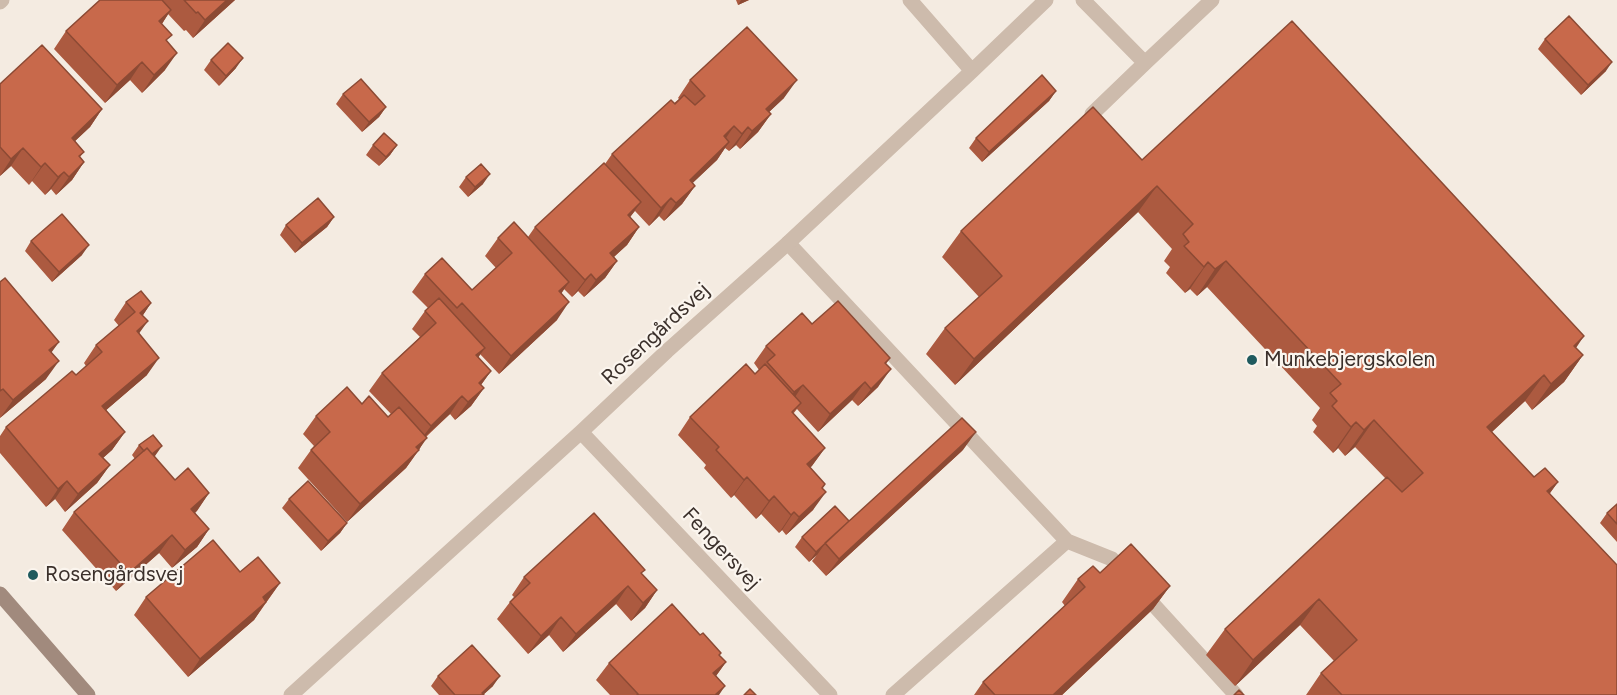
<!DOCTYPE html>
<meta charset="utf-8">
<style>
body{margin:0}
canvas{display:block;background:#f4ebe1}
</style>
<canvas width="1617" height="695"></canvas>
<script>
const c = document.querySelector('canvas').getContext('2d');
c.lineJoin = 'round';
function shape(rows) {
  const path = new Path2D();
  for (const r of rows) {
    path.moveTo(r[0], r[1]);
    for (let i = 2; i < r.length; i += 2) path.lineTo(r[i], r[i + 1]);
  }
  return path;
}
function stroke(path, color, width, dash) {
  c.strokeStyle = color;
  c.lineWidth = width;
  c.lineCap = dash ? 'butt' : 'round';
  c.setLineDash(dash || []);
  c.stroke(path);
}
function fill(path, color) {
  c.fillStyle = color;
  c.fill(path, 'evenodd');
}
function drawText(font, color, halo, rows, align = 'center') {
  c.font = font + ' Figtree,sans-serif';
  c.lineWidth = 4.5;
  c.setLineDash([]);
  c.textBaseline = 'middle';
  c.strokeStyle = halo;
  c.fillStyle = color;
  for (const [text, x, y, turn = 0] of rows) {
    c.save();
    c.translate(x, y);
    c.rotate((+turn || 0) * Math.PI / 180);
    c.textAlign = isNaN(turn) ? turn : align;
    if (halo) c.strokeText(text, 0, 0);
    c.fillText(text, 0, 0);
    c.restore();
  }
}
const lane = shape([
 [1083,0,1145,63,1212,0],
 [1092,114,1145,63],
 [788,243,1067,541,1112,559,1126,574],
 [1142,592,1236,695],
 [893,695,1067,541]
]);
const street = shape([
 [910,0,972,71],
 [0,2,2,0],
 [581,432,830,695],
 [291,695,581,432,667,351,788,243,972,71,1046,0]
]);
const secondary = shape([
 [0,594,88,695]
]);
const wall = shape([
 [100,0,235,0,193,38,186,30,184,31,168,14,162,24,167,41,165,70,142,93,130,80,105,103,54,49,66,31],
 [736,0,749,0,738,5],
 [1545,39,1606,71,1581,95,1538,49],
 [211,60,236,68,219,86,204,70],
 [690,80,784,98,769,112,771,114,758,132,740,149,736,145,729,151,725,148,717,160,692,183,695,186,682,204,664,221,659,216,649,226,635,211,630,217,639,227,627,245,614,257,617,261,605,278,584,297,578,291,572,297,564,289,561,293,557,320,499,374,480,354,478,358,491,371,481,385,484,388,471,406,455,420,450,414,426,437,419,450,406,468,347,522,298,468,311,450,314,446,303,434,316,416,362,404,388,417,391,414,369,391,382,373,420,337,412,329,425,311,428,308,412,292,425,274,472,290,496,268,485,256,498,238,528,237,535,227,605,164,612,154,679,99,678,98],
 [0,84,102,109,90,127,75,141,84,152,80,157,84,162,72,180,56,195,51,189,45,195,32,181,29,185,11,166,0,176],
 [1056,91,1049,101,982,162,969,148,976,138],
 [343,94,386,107,379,117,362,132,336,104],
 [373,145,397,145,390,155,379,166,366,155],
 [1142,160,1576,348,1583,355,1564,382,1532,410,1525,401,1492,432,1534,477,1558,482,1550,493,1617,695,1306,695,1321,673,1334,661,1300,625,1235,686,1206,655,1225,629,1386,479,1355,447,1345,456,1338,448,1333,453,1313,432,1317,426,1312,420,1320,408,1207,287,1197,296,1190,289,1185,293,1166,273,1170,267,1164,261,1172,249,1138,212,955,385,926,354,945,328,979,297,942,257,961,231],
 [466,177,483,184,468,197,459,187],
 [334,217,327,227,295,253,280,235,286,225],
 [31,241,82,255,52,282,25,251],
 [0,282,59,342,51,352,46,379,0,418],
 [126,302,151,303,143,315,139,334,147,375,106,410,125,432,112,450,103,458,110,465,97,483,65,512,55,499,46,507,0,453,0,436,6,427,76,375,86,366,84,363,96,345,119,326,114,320],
 [812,324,890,358,886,364,878,387,858,406,852,400,818,432,797,409,793,414,825,448,810,468,822,488,813,510,786,535,782,530,779,533,761,514,756,519,734,495,731,498,704,468,706,465,678,435,690,417,755,374,759,370,754,363,766,346],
 [139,445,154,457,175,480,209,493,195,513,209,529,197,547,172,568,159,553,116,591,62,530,74,512,135,459,132,455],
 [963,450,826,576,812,561,817,555,809,562,795,547,802,537,849,521],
 [289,499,347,523,340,533,321,551,282,508],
 [1617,504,1617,542,1600,523,1607,513],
 [240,572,280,583,254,620,188,677,134,615,146,597],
 [1100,573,1170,586,1153,609,1062,695,974,695,983,682,1065,606,1062,602,1078,579],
 [642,574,657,590,645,608,631,621,616,604,563,652,549,635,528,654,497,619,510,602,514,597,512,595,524,577],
 [721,653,719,656,726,662,716,676,719,695,610,695,596,680,609,663],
 [438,676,493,686,484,694,484,695,439,695,431,686]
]);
const shadedWall = shape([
 [227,0,235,0,193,38,205,20],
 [741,0,749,0,738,5],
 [171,10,159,28,159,21],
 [177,53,165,70,142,93,154,75],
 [243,58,236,68,219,86,226,76],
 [142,62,130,80,105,103,117,85],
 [1612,62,1606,71,1581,95,1588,85],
 [797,80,784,98,753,127,766,109],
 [1056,91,1049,101,982,162,989,152],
 [386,107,379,117,362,132,369,122],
 [102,109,90,127,59,156,72,138],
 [771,114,758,132,740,149,752,131],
 [734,126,722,144,724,136],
 [748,127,736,145,729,151,742,134],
 [729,142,717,160,677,198,690,180],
 [397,145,390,155,379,166,386,157],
 [23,148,11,166,0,176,11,159],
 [84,162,72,180,56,195,69,177],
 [45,163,32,181,29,185,41,167],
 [64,172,51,189,45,195,58,177],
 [490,174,483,184,468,197,475,187],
 [695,186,682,204,664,221,676,203],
 [1157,186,1138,212,955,385,974,359],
 [671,198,659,216,649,226,661,208],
 [641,202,628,220,628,215],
 [334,217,327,227,295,253,302,243],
 [639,227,627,245,598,271,610,253],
 [89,245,82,255,52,282,59,272],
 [617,261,605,278,584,297,596,280],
 [1226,261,1207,287,1197,296,1215,269],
 [1208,262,1190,289,1185,293,1204,267],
 [591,274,578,291,572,297,585,280],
 [569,282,557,300,559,291],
 [569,302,557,320,499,374,511,356],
 [151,303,139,321,140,313],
 [148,321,135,339,137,331],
 [1584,336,1566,363,1574,346],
 [59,342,46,360,49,350],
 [485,348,472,366,476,355],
 [1583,355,1564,382,1532,410,1551,384],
 [159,358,147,375,90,424,102,406],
 [59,361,46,379,0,418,13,400],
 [891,369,878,387,858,406,871,389],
 [491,371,478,389,479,383],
 [1544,375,1525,401,1469,453,1487,427],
 [865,382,852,400,818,432,830,414],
 [803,385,791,403,782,410,794,392],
 [484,388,471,406,455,420,468,402],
 [462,396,450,414,418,443,431,426],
 [1374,420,1355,447,1345,456,1364,430],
 [1356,422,1338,448,1333,453,1351,427],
 [125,432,112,450,87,472,99,454],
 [976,432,963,450,826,576,839,559],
 [427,438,406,468,347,522,360,504,416,447],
 [162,446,155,456,142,467,148,457],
 [825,448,812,466,794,482,807,464],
 [110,465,97,483,65,512,78,494],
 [747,477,734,495,731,498,744,480],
 [67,481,55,499,46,507,58,489],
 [1558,482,1539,508,1547,491],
 [826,492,813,510,786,535,799,517],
 [209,493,197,511,179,527,191,509],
 [774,496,761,514,756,519,769,501],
 [794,512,782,530,779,533,791,515],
 [347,523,340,533,321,551,328,541],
 [209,529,197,547,172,568,185,550],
 [172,535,159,553,116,591,129,573],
 [824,545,817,555,809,562,816,552],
 [280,583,267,601,250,615,263,597],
 [628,586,616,604,563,652,576,634],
 [1170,586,1153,609,1062,695,1053,695],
 [657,590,645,608,631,621,643,603],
 [1319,599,1300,625,1235,686,1253,660],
 [266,602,254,620,188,677,200,659],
 [561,617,549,635,528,654,541,636],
 [726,662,713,680,713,673],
 [500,676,493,686,483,695,482,693],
 [725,686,719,695,715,695]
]);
const building = shape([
 [100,0,162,0,171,10,159,21,172,35,166,40,177,53,154,75,142,62,117,85,66,31,100,0],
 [184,0,227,0,205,20,198,12,196,13,184,0],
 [1569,16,1612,62,1588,85,1545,39,1569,16],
 [1292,21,1584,336,1574,346,1583,355,1551,384,1544,375,1487,427,1534,477,1545,468,1558,482,1547,491,1617,565,1617,695,1342,695,1321,673,1357,640,1319,599,1253,660,1225,629,1387,477,1402,492,1423,473,1374,420,1364,430,1356,422,1351,427,1332,406,1337,401,1330,393,1341,384,1226,261,1215,269,1208,262,1204,267,1184,246,1189,242,1183,234,1193,224,1157,186,974,359,945,328,1002,276,961,231,1093,107,1142,160,1292,21],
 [747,27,797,80,766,109,771,114,752,131,748,127,742,134,734,126,724,136,729,142,690,180,695,186,676,203,671,198,661,208,612,154,671,100,675,104,684,95,695,105,705,96,690,80,747,27],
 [228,43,243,58,226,76,211,60,228,43],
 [42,45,102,109,72,138,84,152,79,156,84,162,69,177,64,172,58,177,45,163,41,167,23,148,11,159,0,147,0,84,42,45],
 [1042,75,1056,91,989,152,976,138,1042,75],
 [361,79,386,107,369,122,343,94,361,79],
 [384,133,397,145,386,157,373,145,384,133],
 [604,163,641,202,628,215,639,227,610,253,617,261,596,280,591,274,585,280,535,227,604,163],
 [481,164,490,174,475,187,466,177,481,164],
 [318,198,334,217,302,243,286,225,318,198],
 [62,214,89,245,59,272,31,241,62,214],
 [514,222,569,282,559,291,569,302,511,356,462,303,457,308,425,274,442,258,472,290,512,253,498,238,514,222],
 [5,278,59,342,49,350,59,361,13,400,3,389,0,391,0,282,5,278],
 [141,291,151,303,140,313,148,321,137,331,159,358,102,406,125,432,99,454,110,465,78,494,67,481,58,489,6,427,72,371,76,375,102,352,96,345,135,312,126,302,141,291],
 [439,298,485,348,476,355,491,371,479,383,484,388,468,402,462,396,431,426,382,373,436,323,425,311,439,298],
 [838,301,890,358,885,363,891,369,871,389,865,382,830,414,803,385,794,392,767,362,775,355,766,346,802,313,812,324,838,301],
 [746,364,755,374,765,364,801,403,792,412,825,448,807,464,825,484,822,488,826,492,799,517,794,512,791,515,774,496,769,501,747,477,744,480,716,450,719,447,690,417,746,364],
 [347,387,362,404,369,396,388,417,399,407,427,438,416,447,419,450,360,504,311,450,330,432,316,416,347,387],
 [962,418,976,432,839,559,825,543,962,418],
 [153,435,162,446,152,454,147,448,144,451,139,445,153,435],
 [147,448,175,480,188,468,209,493,191,509,209,529,185,550,172,535,129,573,74,512,147,448],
 [308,481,347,523,328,541,289,499,308,481],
 [1617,504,1617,524,1607,513,1617,504],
 [835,506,849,521,816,552,802,537,835,506],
 [594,513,645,570,641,573,657,590,643,603,628,586,576,634,561,617,541,636,510,602,530,583,524,577,594,513],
 [213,540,240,572,258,557,280,583,263,597,266,602,200,659,146,597,213,540],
 [1131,544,1170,586,1053,695,995,695,983,682,1085,587,1078,579,1093,566,1100,573,1131,544],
 [672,604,700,635,703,633,721,653,719,655,726,662,713,673,725,686,715,695,637,695,638,694,609,663,672,604],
 [472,645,500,676,482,693,484,695,455,695,438,676,472,645],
 [750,689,756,695,744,695,750,689],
 [1239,690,1244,695,1234,695,1239,690]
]);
const markers = [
 [1252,360,6,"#1f5a5e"],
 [33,575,6,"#1f5a5e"]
];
const streetNames = [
 ["Rosengårdsvej",656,334,-43],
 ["Fengersvej",721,549,47]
];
const poiNames = [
 ["Munkebjergskolen",1264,360],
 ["Rosengårdsvej",45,575]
];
stroke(lane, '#cdbbac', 15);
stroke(street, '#cdbbac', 15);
stroke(secondary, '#a18a7d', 15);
fill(wall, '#ac5a40');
fill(shadedWall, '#8c4a34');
fill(building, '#c8694b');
stroke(building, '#8c4a34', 1.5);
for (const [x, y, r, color] of markers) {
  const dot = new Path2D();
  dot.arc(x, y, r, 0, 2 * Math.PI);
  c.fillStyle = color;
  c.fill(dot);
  stroke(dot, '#fbf5ee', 2);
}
drawText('21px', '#3b302b', '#fbf5ee', streetNames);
drawText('21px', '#3b302b', '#fbf5ee', poiNames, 'left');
</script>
